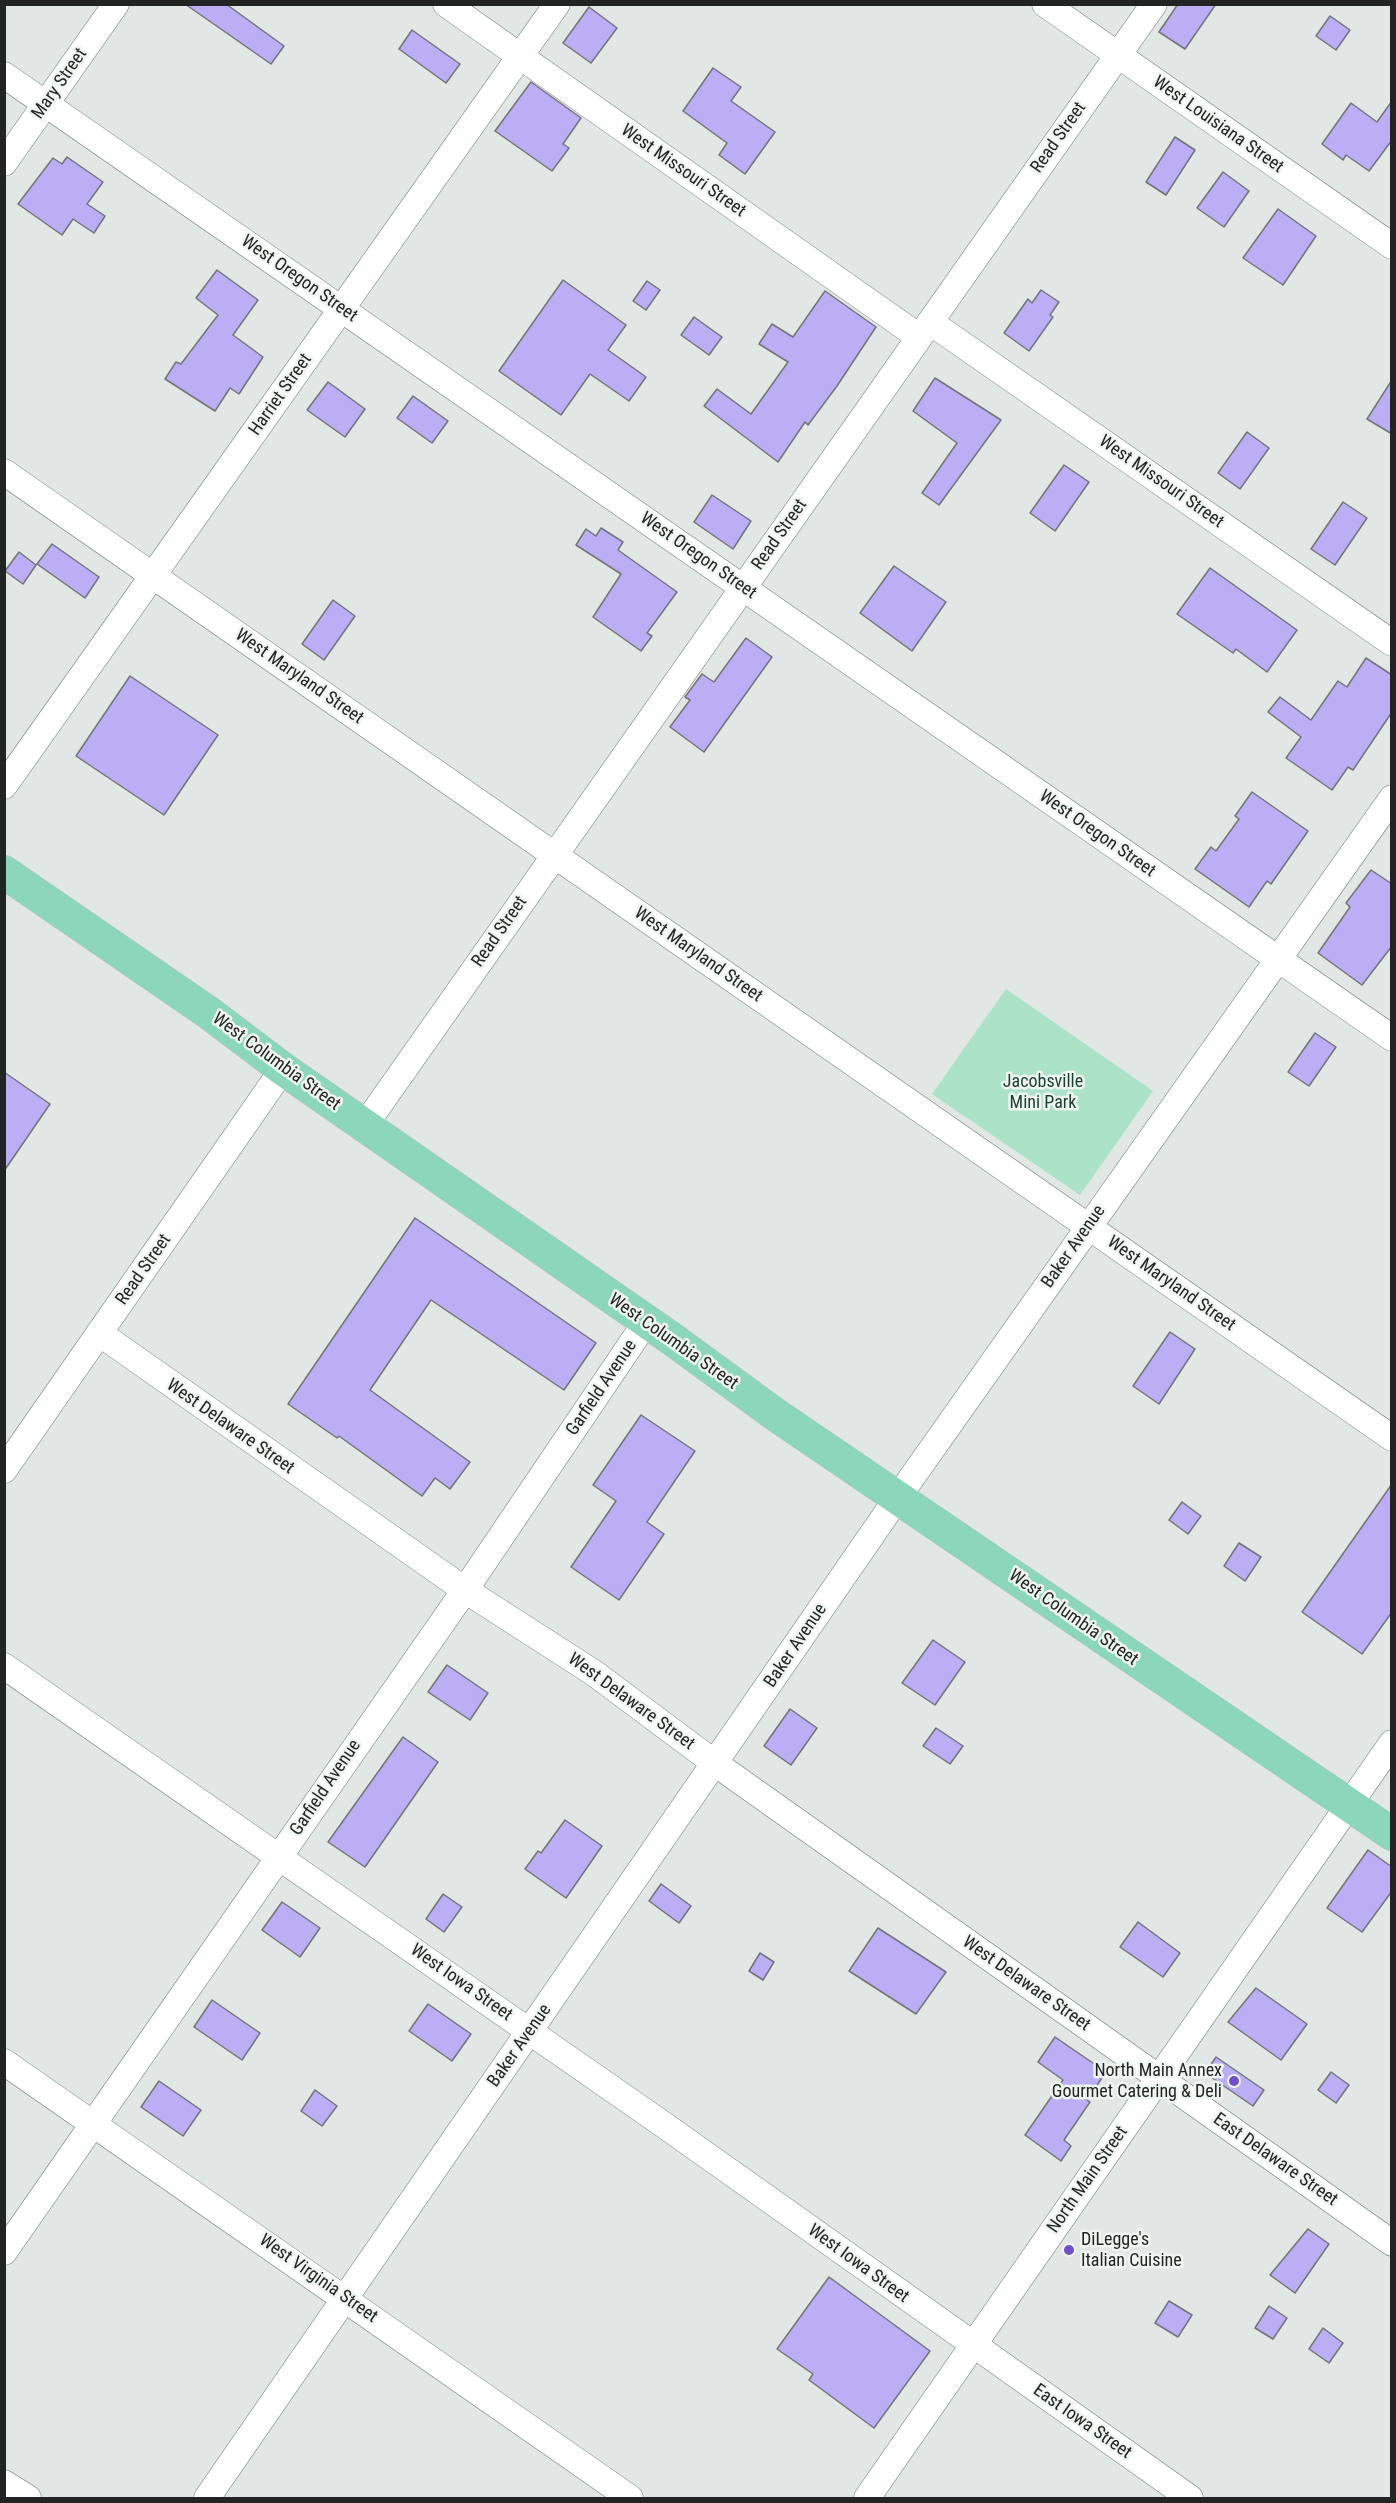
<!DOCTYPE html>
<style>
body{margin:0}
#map{position:relative;width:1396px;height:2503px;overflow:hidden;background:#e0e7e4;font-family:"Roboto Condensed",sans-serif}
canvas{display:block}
.frame{position:absolute;inset:0;border:6px solid #222423;pointer-events:none}
</style>
<div id="map">
<canvas width="1396" height="2503"></canvas>
<div class="frame"></div>
</div>
<script>
const c = document.querySelector('canvas').getContext('2d');
c.lineJoin = 'round';
function fill(path, color) {
  c.fillStyle = color;
  c.fill(path, 'evenodd');
}
function shape(rows) {
  const path = new Path2D();
  for (const r of rows) {
    path.moveTo(r[0], r[1]);
    for (let i = 2; i < r.length; i += 2) path.lineTo(r[i], r[i + 1]);
  }
  return path;
}
function stroke(path, color, width, dash) {
  c.strokeStyle = color;
  c.lineWidth = width;
  c.lineCap = dash ? 'butt' : 'round';
  c.setLineDash(dash || []);
  c.stroke(path);
}
function drawText(font, color, halo, rows, align = 'center') {
  c.font = font + ' "Roboto Condensed",sans-serif';
  c.lineWidth = 5;
  c.setLineDash([]);
  c.textBaseline = 'middle';
  c.strokeStyle = halo;
  c.fillStyle = color;
  for (const [text, x, y, turn = 0] of rows) {
    c.save();
    c.translate(x, y);
    c.rotate((+turn || 0) * Math.PI / 180);
    c.textAlign = isNaN(turn) ? turn : align;
    if (halo) c.strokeText(text, 0, 0);
    c.fillText(text, 0, 0);
    c.restore();
  }
}
const green = shape([
 [1006,989,1153,1091,1080,1195,932,1094]
]);
const building = shape([
 [185,4,226,4,284,46,271,64,185,4],
 [1178,4,1216,4,1185,49,1159,32,1178,4],
 [589,7,617,28,591,63,563,43,589,7],
 [1330,16,1350,30,1336,50,1316,36,1330,16],
 [412,30,460,64,446,83,399,49,412,30],
 [713,68,741,87,731,101,775,132,745,174,719,155,727,143,683,111,713,68],
 [531,82,581,118,563,144,569,148,552,171,495,131,531,82],
 [1392,101,1392,140,1369,171,1346,155,1343,160,1322,144,1351,103,1377,122,1392,101],
 [1175,137,1195,150,1166,195,1146,182,1175,137],
 [67,157,103,182,87,204,105,216,94,233,73,219,62,235,18,204,53,158,62,164,67,157],
 [1223,172,1249,191,1224,227,1197,208,1223,172],
 [1278,209,1316,236,1283,285,1243,258,1278,209],
 [217,270,258,300,233,335,263,357,239,394,230,388,215,411,165,379,176,362,181,364,218,315,196,298,217,270],
 [563,280,626,325,608,350,646,377,629,401,590,374,561,415,499,371,563,280],
 [647,281,660,290,646,310,633,301,647,281],
 [1041,290,1059,302,1050,315,1053,317,1029,351,1004,333,1028,299,1032,303,1041,290],
 [825,291,876,327,837,386,808,425,805,422,778,462,704,406,717,389,751,414,788,362,759,344,772,324,793,337,825,291],
 [694,317,722,337,709,355,681,335,694,317],
 [935,378,1001,420,939,505,922,493,957,443,913,411,935,378],
 [1392,380,1392,434,1367,419,1392,380],
 [328,382,365,409,345,437,307,410,328,382],
 [413,396,448,421,432,443,397,418,413,396],
 [1247,432,1269,448,1240,489,1218,473,1247,432],
 [1064,465,1089,482,1055,531,1030,513,1064,465],
 [712,495,751,521,733,549,694,522,712,495],
 [1343,502,1367,518,1335,565,1311,549,1343,502],
 [601,528,623,542,618,550,677,592,647,633,652,636,641,651,593,617,621,574,576,545,586,529,596,536,601,528],
 [52,544,99,577,85,598,37,564,52,544],
 [19,552,36,565,23,584,5,571,19,552],
 [894,566,946,602,912,651,860,613,894,566],
 [1210,568,1297,630,1267,672,1236,649,1233,653,1177,614,1210,568],
 [333,600,355,616,324,660,302,644,333,600],
 [746,638,772,657,704,752,670,727,690,700,685,697,702,674,714,682,746,638],
 [1366,658,1392,675,1392,712,1353,770,1348,767,1332,790,1286,758,1301,737,1268,712,1280,697,1311,720,1338,681,1347,687,1366,658],
 [130,676,218,735,164,815,76,756,130,676],
 [1252,792,1308,831,1271,884,1267,881,1249,907,1195,869,1211,847,1216,851,1239,819,1235,816,1252,792],
 [1371,870,1392,884,1392,946,1362,985,1318,953,1350,907,1346,903,1371,870],
 [1315,1033,1336,1047,1309,1086,1288,1072,1315,1033],
 [4,1072,50,1104,4,1171,4,1072],
 [415,1218,596,1343,564,1390,431,1300,370,1390,470,1462,450,1489,435,1478,422,1496,339,1436,337,1438,288,1404,415,1218],
 [1170,1332,1195,1349,1159,1404,1133,1386,1170,1332],
 [641,1415,695,1451,647,1522,664,1534,619,1600,571,1567,616,1501,593,1485,641,1415],
 [1392,1484,1392,1612,1362,1654,1302,1612,1392,1484],
 [1182,1502,1201,1516,1188,1534,1169,1520,1182,1502],
 [1239,1543,1261,1557,1245,1581,1224,1566,1239,1543],
 [933,1640,965,1662,935,1705,902,1683,933,1640],
 [447,1665,488,1693,470,1720,428,1692,447,1665],
 [790,1709,817,1728,791,1765,764,1746,790,1709],
 [936,1728,963,1746,950,1764,923,1746,936,1728],
 [403,1737,438,1762,365,1867,328,1842,403,1737],
 [565,1820,602,1846,566,1898,525,1869,538,1851,541,1853,565,1820],
 [1368,1850,1392,1867,1392,1891,1362,1932,1327,1908,1368,1850],
 [661,1884,691,1906,679,1923,649,1901,661,1884],
 [443,1894,462,1907,444,1932,426,1919,443,1894],
 [282,1902,320,1928,300,1957,262,1930,282,1902],
 [1138,1922,1180,1953,1163,1977,1120,1947,1138,1922],
 [878,1928,946,1972,916,2014,849,1971,878,1928],
 [760,1953,774,1962,763,1980,749,1971,760,1953],
 [1256,1988,1307,2024,1281,2060,1228,2022,1256,1988],
 [212,2000,260,2033,242,2060,194,2027,212,2000],
 [428,2004,471,2034,452,2061,409,2031,428,2004],
 [1055,2037,1106,2072,1087,2100,1090,2102,1064,2140,1071,2146,1061,2161,1025,2135,1063,2080,1038,2062,1055,2037],
 [1216,2057,1264,2090,1253,2106,1205,2073,1216,2057],
 [1331,2072,1349,2085,1336,2103,1318,2090,1331,2072],
 [159,2081,201,2110,183,2136,141,2107,159,2081],
 [315,2090,337,2106,322,2126,301,2111,315,2090],
 [1308,2229,1329,2244,1295,2293,1270,2275,1308,2229],
 [829,2277,930,2351,874,2428,809,2380,813,2374,777,2349,829,2277],
 [1169,2301,1192,2315,1178,2337,1155,2323,1169,2301],
 [1269,2306,1287,2318,1273,2339,1255,2328,1269,2306],
 [1323,2328,1343,2343,1329,2363,1309,2349,1323,2328]
]);
const minor = shape([
 [446,4,919,337],
 [1045,4,1392,246],
 [4,75,1392,1038],
 [4,163,116,4],
 [930,322,1392,643],
 [4,472,1392,1438],
 [4,786,557,4],
 [365,1125,1154,4],
 [99,1333,465,1590,594,1673,716,1764,1392,2243],
 [4,1470,283,1069],
 [4,1666,664,2125,1190,2498],
 [4,2062,630,2498],
 [4,2252,465,1590,646,1322],
 [4,2483,28,2498],
 [207,2498,898,1497,1392,798],
 [867,2498,1392,1743]
]);
const major = shape([
 [4,872,209,1013,283,1069,672,1339,776,1415,1392,1834]
]);
const markers = [
 [1234,2081,6,"#714fc8"],
 [1069,2250,6,"#714fc8"]
];
const streetNames = [
 ["Mary Street",60,84,-55],
 ["West Louisiana Street",1218,125,35],
 ["Read Street",1059,138,-55],
 ["West Missouri Street",683,171,35],
 ["West Oregon Street",299,279,35],
 ["Harriet Street",281,395,-55],
 ["West Missouri Street",1161,482,35],
 ["Read Street",780,535,-55],
 ["West Oregon Street",698,556,35],
 ["West Maryland Street",299,677,35],
 ["West Oregon Street",1097,834,35],
 ["Read Street",500,932,-55],
 ["West Maryland Street",698,955,35],
 ["West Columbia Street",276,1062,36],
 ["Baker Avenue",1074,1247,-55],
 ["Read Street",144,1270,-55],
 ["West Maryland Street",1171,1284,35],
 ["West Columbia Street",673,1342,35],
 ["Garfield Avenue",602,1388,-56],
 ["West Delaware Street",230,1427,35],
 ["West Columbia Street",1073,1618,35],
 ["Baker Avenue",796,1646,-56],
 ["West Delaware Street",631,1702,36],
 ["Garfield Avenue",326,1788,-56],
 ["West Iowa Street",461,1983,35],
 ["West Delaware Street",1026,1984,35],
 ["Baker Avenue",520,2046,-55],
 ["East Delaware Street",1275,2160,35],
 ["North Main Street",1088,2180,-55],
 ["West Iowa Street",858,2264,36],
 ["West Virginia Street",318,2279,35],
 ["East Iowa Street",1082,2422,35]
];
const parkNames = [
 ["Jacobsville",1043,1082],
 ["Mini Park",1043,1103]
];
const poiNames = [
 ["North Main Annex",1222,2071],
 ["Gourmet Catering & Deli",1222,2092],
 ["DiLegge's",1081,2240,"left"],
 ["Italian Cuisine",1081,2261,"left"]
];
fill(green, '#ace2c8');
fill(building, '#bbaef4');
stroke(building, '#747379', 1.5);
stroke(minor, '#6c726f', 27);
stroke(major, '#c1c2c1', 34);
stroke(minor, '#fff', 26);
stroke(major, '#8cd7bb', 33);
for (const [x, y, r, color] of markers) {
  const dot = new Path2D();
  dot.arc(x, y, r, 0, 2 * Math.PI);
  c.fillStyle = color;
  c.fill(dot);
  stroke(dot, '#eef5f1', 2);
}
drawText('18px', '#222423', '#eef5f1', streetNames);
drawText('18px', '#1a3f30', '#eef5f1', parkNames);
drawText('18px', '#222423', '#eef5f1', poiNames, 'right');
</script>
